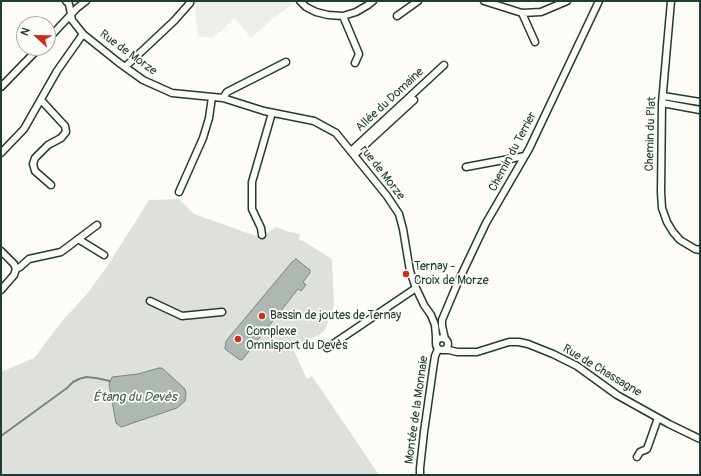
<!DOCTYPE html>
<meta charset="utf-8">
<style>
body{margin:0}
#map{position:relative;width:701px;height:476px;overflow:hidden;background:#fdfcf7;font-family:Pangolin,sans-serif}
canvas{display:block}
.frame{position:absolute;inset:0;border:2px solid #1f3d34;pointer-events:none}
.north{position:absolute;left:16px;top:16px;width:40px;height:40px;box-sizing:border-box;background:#fdfcf7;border:1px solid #a4b0a9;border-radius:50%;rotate:292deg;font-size:11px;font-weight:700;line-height:16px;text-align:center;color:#1f3d34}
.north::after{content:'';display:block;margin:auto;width:14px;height:18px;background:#c8321e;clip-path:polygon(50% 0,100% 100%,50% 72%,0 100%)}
</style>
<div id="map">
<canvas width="701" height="476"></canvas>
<div class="frame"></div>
<div class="north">N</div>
</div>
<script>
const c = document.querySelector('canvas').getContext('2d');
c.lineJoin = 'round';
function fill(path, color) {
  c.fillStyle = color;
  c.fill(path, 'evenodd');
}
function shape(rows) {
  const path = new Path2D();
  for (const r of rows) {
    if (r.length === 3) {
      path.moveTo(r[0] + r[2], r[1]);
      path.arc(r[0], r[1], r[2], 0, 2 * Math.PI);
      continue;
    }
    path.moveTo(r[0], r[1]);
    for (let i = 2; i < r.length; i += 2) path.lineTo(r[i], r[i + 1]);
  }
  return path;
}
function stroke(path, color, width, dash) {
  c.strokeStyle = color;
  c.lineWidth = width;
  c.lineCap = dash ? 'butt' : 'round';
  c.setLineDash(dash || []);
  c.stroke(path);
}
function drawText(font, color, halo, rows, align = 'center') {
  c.font = font + ' Pangolin,sans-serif';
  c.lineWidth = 3.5;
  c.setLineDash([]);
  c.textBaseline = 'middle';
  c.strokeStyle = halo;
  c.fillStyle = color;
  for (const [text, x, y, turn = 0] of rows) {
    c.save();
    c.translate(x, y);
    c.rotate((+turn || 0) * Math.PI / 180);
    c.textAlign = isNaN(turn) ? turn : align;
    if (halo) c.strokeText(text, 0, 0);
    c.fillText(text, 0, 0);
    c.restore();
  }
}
const built = shape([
 [194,1,294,1,295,2,269,22,251,38,235,18,213,38,198,36]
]);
const green = shape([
 [179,199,194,214,256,236,265,235,276,227,286,231,300,234,299,240,305,242,332,259,334,306,325,330,319,335,302,342,293,349,307,379,312,376,379,475,1,475,1,372,34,358,63,320,87,294,108,265,149,200]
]);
const water = shape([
 [296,259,310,270,310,273,303,282,306,285,301,291,298,289,242,360,240,360,225,349,226,341,292,262,296,259],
 [159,368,162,368,185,389,186,394,185,401,177,408,121,427,116,423,109,384,112,377,138,374,159,368]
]);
const stream = shape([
 [1,436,67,388,73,382,79,379,86,377,96,378,110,381]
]);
const minor = shape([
 [66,1,69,4,72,20,83,34,118,62,143,80,172,93,223,98,264,111,314,121,336,133,387,196,399,214,403,229,410,271,416,288,424,305,431,315,435,325,436,336,436,343],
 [300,1,306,7,316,12,328,15,343,16,356,12,368,5,373,1],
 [484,1,522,13,541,12,567,1],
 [671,1,662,103,661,192,662,208,667,222,673,232,680,240,695,249,700,250],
 [522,13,535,42],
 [343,16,359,54,355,63],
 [397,16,418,1],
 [48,39,77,8,86,1],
 [125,67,174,21,190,3,189,1],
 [1,87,39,48],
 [663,96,700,102],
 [223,98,227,92,286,62],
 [41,100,65,126,66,132,61,138,48,145,35,158,33,164,35,171,51,185],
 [662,103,700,110],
 [351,151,444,65],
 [1,153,24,129,57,71,83,34],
 [354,155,414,100],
 [466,167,525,156],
 [179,192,203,138,209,118,212,97],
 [262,235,261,228,252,209,252,182,272,113],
 [78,239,104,255],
 [1,251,14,264,16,269,14,275,1,290],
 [16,269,20,267,29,259,61,252,97,225],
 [150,301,182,316,222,312],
 [442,344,6],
 [445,339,442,326,442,320,458,282,486,223,529,149,599,1],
 [327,348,416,288],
 [444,350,449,350,457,352,477,352,509,342,519,342,528,344,553,354,577,366,617,395,669,424,700,439],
 [637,457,640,452,647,449,658,418],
 [420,475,420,468,424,432,433,369,435,356,438,349]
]);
const markers = [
 [406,274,4,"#c8321e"],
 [262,316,4,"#c8321e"],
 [238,339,4,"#c8321e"]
];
const streetNames = [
 ["Rue de Morze",128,53,36],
 ["Allée du Domaine",390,100,-43],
 ["Chemin du Plat",651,134,-88],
 ["Chemin du Terrier",513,152,-62],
 ["rue de Morze",382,173,52],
 ["Rue de Chassagne",602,371,31],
 ["Montée de la Monnaie",417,410,-82]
];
const poiNames = [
 ["Ternay -",414,267],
 ["Croix de Morze",414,281],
 ["Bassin de joutes de Ternay",270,316],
 ["Complexe",246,332],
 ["Omnisport du Devès",246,346]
];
const waterNames = [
 ["Étang du Devès",135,398]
];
fill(built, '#eceee9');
fill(green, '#dde0db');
fill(water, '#aeb8b1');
stroke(water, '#75877f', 1);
stroke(stream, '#75877f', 2);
stroke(minor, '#1f3d34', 9);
stroke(minor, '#fdfcf7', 6);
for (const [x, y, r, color] of markers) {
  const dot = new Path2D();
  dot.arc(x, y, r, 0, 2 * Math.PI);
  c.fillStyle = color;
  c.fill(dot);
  stroke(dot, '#fdfcf7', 1.5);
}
drawText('12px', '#1f3d34', '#fdfcf7', streetNames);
drawText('12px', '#1f3d34', '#fdfcf7', poiNames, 'left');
drawText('italic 13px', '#435c53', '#fdfcf7', waterNames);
</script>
